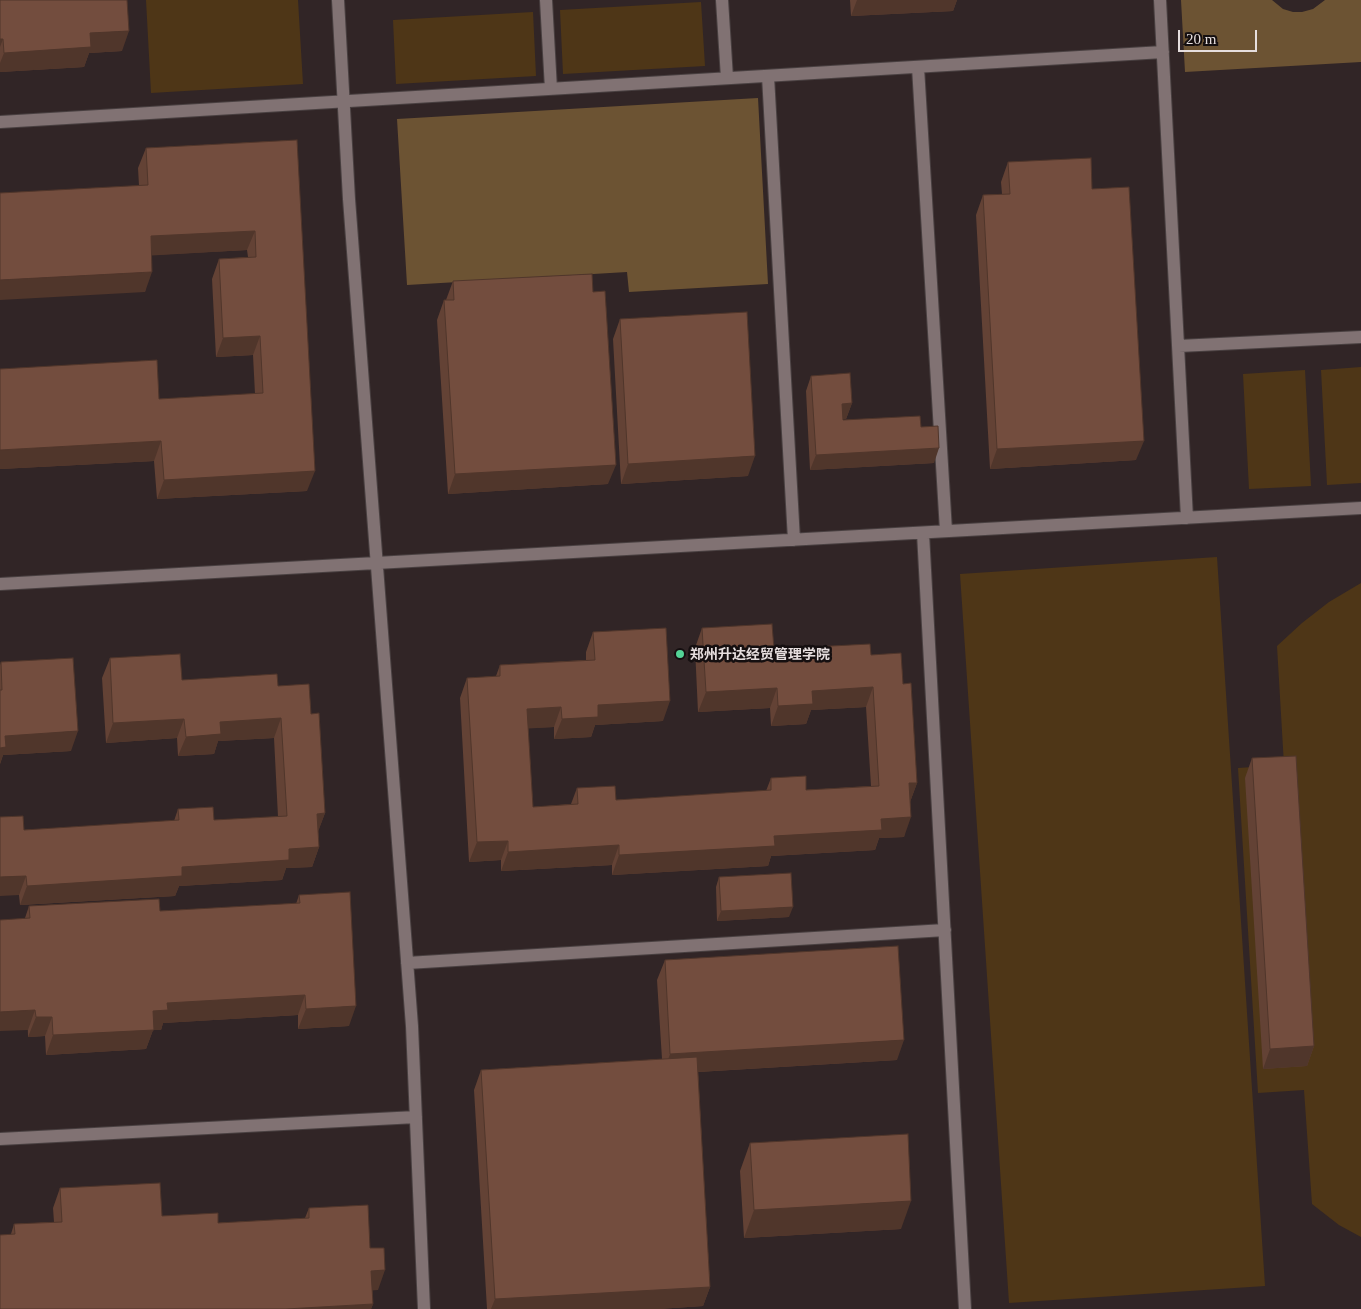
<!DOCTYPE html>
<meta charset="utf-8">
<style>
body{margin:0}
#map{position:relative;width:1361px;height:1309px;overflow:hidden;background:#312526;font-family:Georgia,serif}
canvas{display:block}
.scale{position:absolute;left:1178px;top:30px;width:79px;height:22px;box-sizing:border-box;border:2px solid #e6dede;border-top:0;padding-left:6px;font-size:15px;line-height:18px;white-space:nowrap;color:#e6dede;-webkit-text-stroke:4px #150f10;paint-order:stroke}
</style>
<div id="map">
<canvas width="1361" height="1309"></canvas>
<div class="scale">20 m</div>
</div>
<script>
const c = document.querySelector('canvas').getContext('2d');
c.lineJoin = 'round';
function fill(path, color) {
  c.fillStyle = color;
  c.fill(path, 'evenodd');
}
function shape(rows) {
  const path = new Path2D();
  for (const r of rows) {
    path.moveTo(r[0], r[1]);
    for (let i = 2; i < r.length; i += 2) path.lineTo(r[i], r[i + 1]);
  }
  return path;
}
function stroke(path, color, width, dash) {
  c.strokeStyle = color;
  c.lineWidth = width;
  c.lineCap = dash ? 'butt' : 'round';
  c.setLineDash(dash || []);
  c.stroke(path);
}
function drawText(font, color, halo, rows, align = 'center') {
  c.font = font + ' Georgia,"Noto Sans SC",serif';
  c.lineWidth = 5;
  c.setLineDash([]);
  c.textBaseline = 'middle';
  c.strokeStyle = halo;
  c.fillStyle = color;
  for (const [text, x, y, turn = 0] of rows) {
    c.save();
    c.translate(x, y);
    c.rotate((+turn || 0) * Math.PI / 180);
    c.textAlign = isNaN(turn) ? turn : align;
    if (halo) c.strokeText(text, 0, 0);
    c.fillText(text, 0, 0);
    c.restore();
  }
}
const green = shape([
 [146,0,298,0,303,84,151,93],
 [701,2,705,66,563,74,560,10],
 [533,12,536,76,396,84,393,20],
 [1361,367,1361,483,1327,485,1321,370],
 [1305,370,1311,486,1249,489,1243,374],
 [1217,557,1265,1286,1009,1303,960,574],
 [1361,583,1361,1237,1339,1225,1312,1204,1304,1090,1258,1093,1238,768,1284,765,1277,646,1302,623,1329,602]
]);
const forest = shape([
 [1181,0,1272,0,1283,9,1293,12,1302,12,1313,9,1325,0,1361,0,1361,62,1185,72],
 [758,98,768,284,629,292,627,272,407,285,397,119]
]);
const minor = shape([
 [338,0,349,199,412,1026,424,1309],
 [546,0,551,89],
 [722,0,727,78],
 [1160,0,1187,518],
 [918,67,946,531],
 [768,76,794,540],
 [0,122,1163,52],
 [1179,346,1361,337],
 [923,533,965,1309],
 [0,584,1361,508],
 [407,963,945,930],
 [0,1139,416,1117]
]);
const wall = shape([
 [0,0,122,51,89,53,84,67,0,72],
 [850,0,957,0,953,11,851,16],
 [297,140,307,491,157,499,154,461,0,469,0,369,159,399,255,394,253,355,216,357,212,279,219,259,248,257,247,250,152,255,145,292,138,168,146,148],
 [1008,162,1092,189,1136,460,990,469,976,215,983,195,1002,194,1001,182],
 [453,281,593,292,608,484,448,494,437,320,444,300,446,300],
 [620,319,748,476,621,484,613,339],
 [811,376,852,403,846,419,843,419,843,420,921,427,934,463,810,470,806,391],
 [702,628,774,649,871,655,903,684,917,783,910,802,904,837,879,838,875,850,771,856,768,866,612,875,612,865,501,871,501,860,469,862,460,698,467,678,496,676,500,665,586,660,586,652,593,632,663,721,595,725,591,737,554,739,554,727,528,728,533,807,571,804,577,788,616,800,766,791,771,778,806,790,871,786,866,707,811,710,806,724,771,726,770,708,698,712,695,648],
 [110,658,182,680,278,686,311,714,325,813,318,831,319,847,312,867,286,868,282,880,179,886,175,896,20,905,19,895,24,830,174,821,178,809,214,820,278,817,274,738,218,741,214,754,178,756,177,738,106,743,102,678],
 [1,662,71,751,3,755,0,764,0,665],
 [1252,758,1314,1046,1307,1066,1263,1069,1245,778],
 [719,877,789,917,717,921,716,887],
 [299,895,349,1026,298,1029,298,1015,163,1023,161,1030,153,1030,146,1049,46,1055,45,1036,28,1037,25,918,29,906,160,911,296,904],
 [665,960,897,1060,698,1072,710,1287,703,1306,658,1309,487,1309,474,1090,481,1070,662,1059,657,980],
 [750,1143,901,1229,744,1238,740,1171],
 [60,1188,162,1216,218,1223,305,1218,309,1208,370,1248,378,1290,372,1290,373,1304,371,1309,0,1309,11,1234,14,1224,54,1222,53,1208]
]);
const shadedWall = shape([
 [857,0,957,0,953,11,851,16],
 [129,31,122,51,89,53,84,67,0,72,0,63,4,53,90,33],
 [0,39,3,39,0,47],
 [255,231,247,250,143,256,151,236],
 [152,272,145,292,0,300,0,280],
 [260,336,253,355,216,357,223,338],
 [852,403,846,419,836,419,842,404],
 [161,441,154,461,0,469,0,450],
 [1144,441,1136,460,990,469,997,449],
 [939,448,934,463,810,470,816,455],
 [755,456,748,476,621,484,628,464],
 [616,465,608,484,448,494,455,474],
 [315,471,307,491,157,499,164,480],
 [873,687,866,707,811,710,806,724,771,726,778,706,812,691],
 [777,688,770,708,698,712,706,692],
 [670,701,663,721,595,725,591,737,554,739,562,719,598,705],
 [561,707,554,727,520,729,527,709],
 [281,718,274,738,218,741,214,754,178,756,186,737,220,722],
 [184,719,177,738,106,743,113,723],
 [78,731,71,751,3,755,0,764,0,748,5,736],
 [909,783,917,783,910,802],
 [325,813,318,832,317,814],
 [911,817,904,837,879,838,875,850,771,856,768,866,612,875,619,855,774,836,881,819],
 [508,841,501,860,469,862,477,842],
 [619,845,612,865,501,871,508,852],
 [319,847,312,867,286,868,282,880,179,886,175,896,20,905,27,886,182,867,289,849],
 [26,876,19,895,0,896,0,877],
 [793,907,789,917,717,921,721,911],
 [305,995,298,1015,163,1023,161,1030,153,1030,146,1049,46,1055,53,1035,153,1011,167,1003],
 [356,1006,349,1026,298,1029,306,1009],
 [35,1010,28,1030,0,1031,0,1012],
 [36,1017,52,1017,45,1036,28,1037],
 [904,1040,897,1060,663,1074,670,1054],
 [1314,1046,1307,1066,1263,1069,1270,1049],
 [911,1201,901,1229,744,1238,754,1210],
 [385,1270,378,1290,364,1291,371,1271],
 [710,1287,703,1306,658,1309,491,1309,495,1299],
 [373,1304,371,1309,286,1309]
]);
const building = shape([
 [0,0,127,0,129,31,90,33,91,47,4,53,3,39,0,39,0,0],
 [297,140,315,471,164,480,161,441,0,450,0,369,157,360,159,399,263,393,260,336,223,338,219,259,256,257,255,231,151,236,152,272,0,280,0,193,148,185,146,148,297,140],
 [1091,158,1092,189,1129,187,1144,441,997,449,983,195,1010,194,1008,162,1091,158],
 [592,274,593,292,605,291,616,465,455,474,444,300,454,300,453,281,592,274],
 [747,312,755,456,628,464,620,319,747,312],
 [850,373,852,403,842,404,843,420,920,416,921,427,938,426,939,448,816,455,811,376,850,373],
 [772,624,774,649,870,644,871,655,901,653,903,684,911,683,917,783,909,783,911,817,881,819,882,830,774,836,775,846,619,855,619,845,508,852,508,841,477,842,467,678,500,676,500,665,595,660,593,632,666,628,670,701,598,705,598,717,562,719,561,707,527,709,533,807,578,804,577,788,615,786,616,800,771,790,771,778,806,776,806,790,879,786,873,687,812,691,813,704,778,706,777,688,706,692,702,628,772,624],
 [180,654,182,680,277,674,278,686,309,684,311,714,319,713,325,813,317,814,319,847,289,849,289,860,182,867,182,876,27,886,26,876,0,877,0,817,23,816,24,830,179,820,178,809,213,807,214,820,287,816,281,718,220,722,221,734,186,737,184,719,113,723,110,658,180,654],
 [73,658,78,731,5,736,6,747,0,748,0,690,2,690,1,662,73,658],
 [1296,756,1314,1046,1270,1049,1252,758,1296,756],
 [791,873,793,907,721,911,719,877,791,873],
 [350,892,356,1006,306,1009,305,995,167,1003,168,1010,153,1011,154,1030,53,1035,52,1017,36,1017,35,1010,0,1012,0,920,30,918,29,906,159,899,160,911,300,903,299,895,350,892],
 [898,946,904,1040,670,1054,665,960,898,946],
 [697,1057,710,1287,495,1299,481,1070,697,1057],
 [908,1134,911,1201,754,1210,750,1143,908,1134],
 [160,1183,162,1216,218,1213,218,1223,309,1218,309,1208,368,1205,370,1248,384,1248,385,1270,371,1271,373,1304,286,1309,0,1309,0,1235,15,1234,14,1224,62,1222,60,1188,160,1183]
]);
const markers = [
 [680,654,5,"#54d396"]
];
const poiNames = [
 ["郑州升达经贸管理学院",690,654]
];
fill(green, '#4e3617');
fill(forest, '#6c5333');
stroke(minor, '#494041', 14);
stroke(minor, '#817273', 12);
fill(wall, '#634235');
fill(shadedWall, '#50362b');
fill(building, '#734d3e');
stroke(building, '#50362b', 1);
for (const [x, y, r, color] of markers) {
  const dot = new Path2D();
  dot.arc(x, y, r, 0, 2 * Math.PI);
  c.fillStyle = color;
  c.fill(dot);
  stroke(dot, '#150f10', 2);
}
drawText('bold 14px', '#e6dede', '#150f10', poiNames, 'left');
</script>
